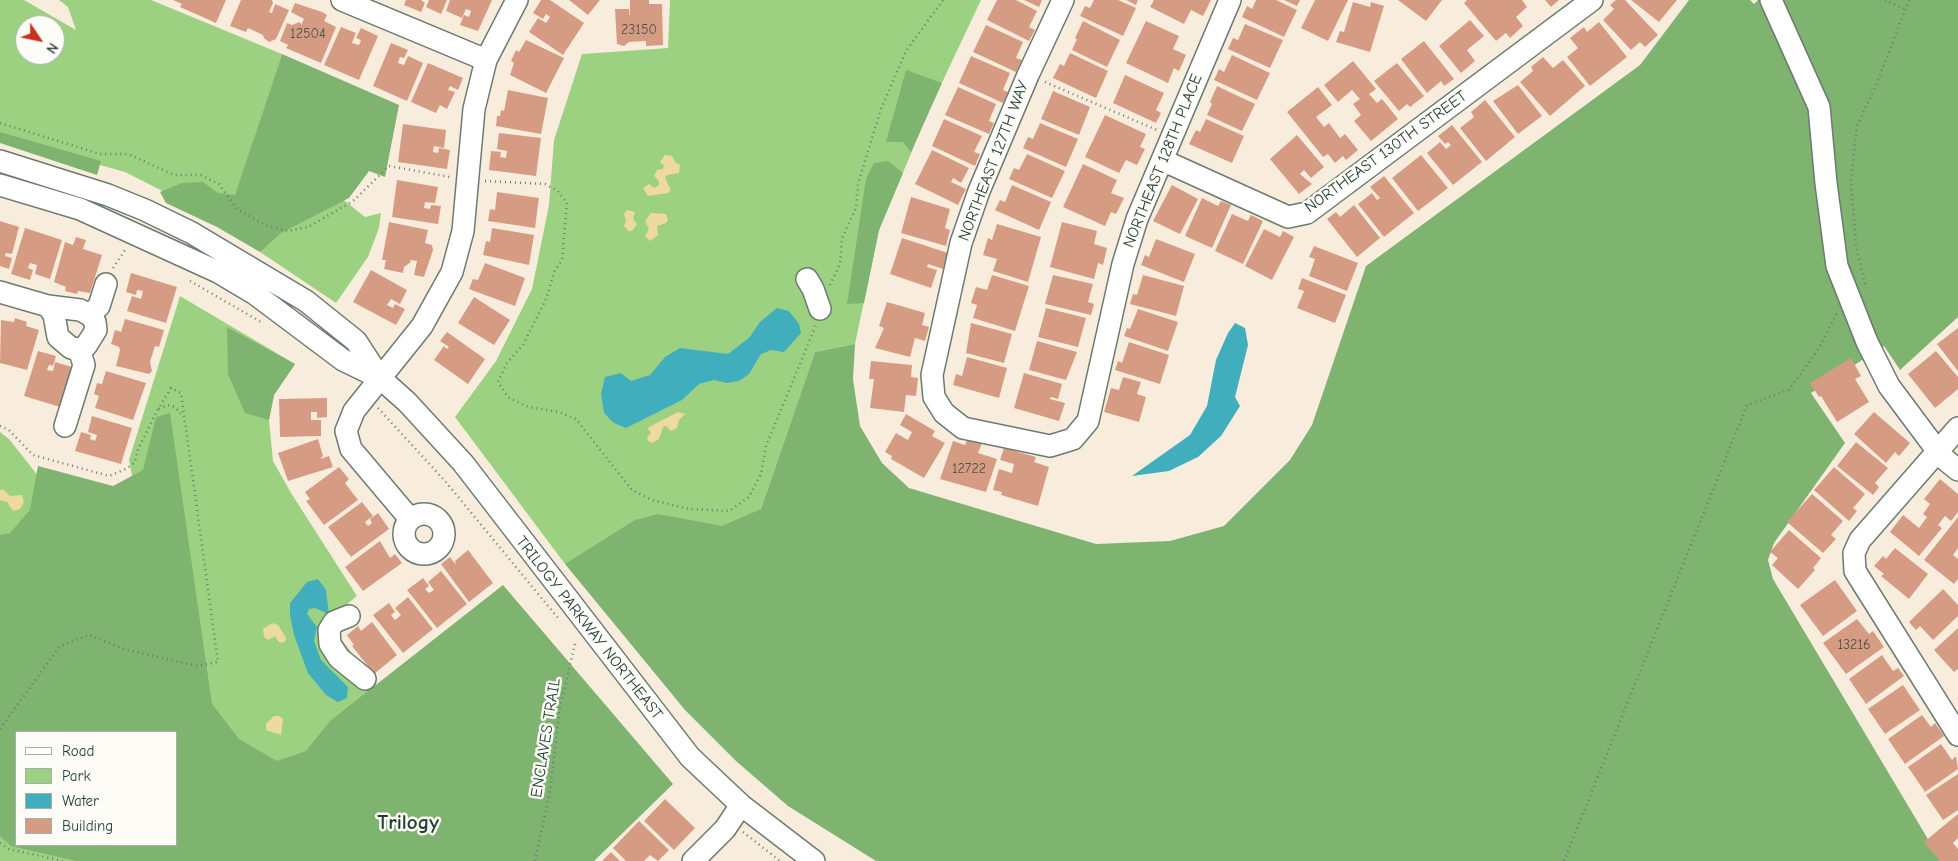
<!DOCTYPE html>
<style>
body{margin:0}
#map{position:relative;width:1958px;height:861px;overflow:hidden;background:#f8eddd;font-family:"Comic Neue",sans-serif}
canvas{display:block}
.legend{position:absolute;left:15px;top:731px;width:162px;height:115px;box-sizing:border-box;background:#fdfcf7;border:1px solid #a4b0a9;margin:0;padding:6px 9px;list-style:none;font-size:15px;color:#1f3d34}
.legend li{display:flex;align-items:center;gap:10px;height:25px}
.legend b{width:25px;border:1px solid #a4b0a9}
.north{position:absolute;left:15px;top:15px;width:50px;height:50px;box-sizing:border-box;background:#fdfcf7;border:1px solid #a4b0a9;border-radius:50%;rotate:124deg;font-size:14px;font-weight:700;line-height:20px;text-align:center;color:#1f3d34}
.north::after{content:'';display:block;margin:auto;width:18px;height:22px;background:#c8321e;clip-path:polygon(50% 0,100% 100%,50% 72%,0 100%)}
</style>
<div id="map">
<canvas width="1958" height="861"></canvas>
<ul class="legend">
<li><b style="height:6px;background:#fff"></b>Road</li>
<li><b style="height:14px;background:#9dd182"></b>Park</li>
<li><b style="height:14px;background:#40aebc"></b>Water</li>
<li><b style="height:14px;background:#d69c83"></b>Building</li>
</ul>
<div class="north">N</div>
</div>
<script>
const c = document.querySelector('canvas').getContext('2d');
c.lineJoin = 'round';
function fill(path, color) {
  c.fillStyle = color;
  c.fill(path, 'evenodd');
}
function shape(rows) {
  const path = new Path2D();
  for (const r of rows) {
    if (r.length === 3) {
      path.moveTo(r[0] + r[2], r[1]);
      path.arc(r[0], r[1], r[2], 0, 2 * Math.PI);
      continue;
    }
    path.moveTo(r[0], r[1]);
    for (let i = 2; i < r.length; i += 2) path.lineTo(r[i], r[i + 1]);
  }
  return path;
}
function stroke(path, color, width, dash) {
  c.strokeStyle = color;
  c.lineWidth = width;
  c.lineCap = dash ? 'butt' : 'round';
  c.setLineDash(dash || []);
  c.stroke(path);
}
function drawText(font, color, halo, rows, align = 'center') {
  c.font = font + ' "Comic Neue",sans-serif';
  c.lineWidth = 5;
  c.setLineDash([]);
  c.textBaseline = 'middle';
  c.strokeStyle = halo;
  c.fillStyle = color;
  for (const [text, x, y, turn = 0] of rows) {
    c.save();
    c.translate(x, y);
    c.rotate((+turn || 0) * Math.PI / 180);
    c.textAlign = isNaN(turn) ? turn : align;
    if (halo) c.strokeText(text, 0, 0);
    c.fillText(text, 0, 0);
    c.restore();
  }
}
const green = shape([
 [0,0,24,0,76,30,68,7,59,0,151,0,282,54,253,141,315,177,365,217,381,213,379,228,368,257,336,303,260,252,267,244,125,172,0,137],
 [25,25,55,25,55,55,25,55],
 [670,0,981,0,930,108,879,230,855,344,815,352,761,509,705,575,565,564,455,417,496,361,532,289,549,205,554,140,582,54,668,48],
 [180,296,295,364,274,395,269,420,273,461,291,493,357,596,336,613,338,635,377,686,400,703,247,829,156,598,129,460],
 [0,432,9,439,47,487,0,556],
 [0,755,16,845,171,861,0,861]
]);
const forest = shape([
 [1689,0,1750,0,1754,4,1758,0,1958,0,1958,317,1900,370,1884,346,1811,393,1845,443,1774,543,1768,560,1773,579,1941,861,876,861,788,806,736,761,685,710,565,564,635,520,658,514,722,526,761,509,815,352,855,344,853,379,860,426,882,463,909,488,1096,544,1170,541,1224,526,1290,460,1312,425,1366,266,1640,65],
 [282,54,399,105,385,177,369,171,349,198,281,233,260,252,217,227,166,203,160,192,182,183,203,182,218,193,235,195],
 [906,70,942,83,911,152,903,142,886,142],
 [0,132,101,161,97,175,0,143],
 [888,161,903,173,879,230,864,303,847,304,866,179,874,163],
 [227,327,295,364,274,395,269,420,245,413,228,374],
 [170,413,212,704,239,739,277,761,306,751,330,721,503,585,673,784,594,861,76,861,11,846,0,836,0,535,10,533,30,510,38,466,113,486,143,470,156,417],
 [16,732,176,732,176,845,16,845]
]);
const sand = shape([
 [665,155,672,156,676,163,680,165,679,173,667,175,665,178,671,190,668,193,648,196,643,188,649,184,654,188,659,185,659,181,654,176,657,170,663,169,664,166,660,162],
 [627,210,635,212,633,219,637,224,632,231,628,231,624,226,626,221,624,214],
 [651,213,666,214,668,220,666,223,657,226,658,235,650,241,645,236,649,229,645,221],
 [678,412,685,414,679,420,677,428,671,431,666,426,663,427,659,439,652,443,648,441,647,437,651,433,648,429,649,427],
 [3,489,10,496,22,495,24,502,20,509,13,511,7,502,0,500,0,490],
 [272,623,278,625,285,636,286,640,283,643,279,642,275,636,268,640,264,637,263,629],
 [274,716,279,716,283,719,281,735,266,730,266,724]
]);
const water = shape([
 [777,308,789,311,799,324,801,333,784,352,771,350,761,354,749,374,739,381,727,383,714,380,699,384,682,400,626,428,614,423,604,413,601,394,605,377,621,373,631,381,650,375,665,357,680,348,728,354,749,338,760,322],
 [1235,323,1245,328,1248,345,1235,397,1240,406,1221,436,1198,457,1169,471,1132,476,1190,435,1207,406,1216,360,1228,333],
 [318,579,326,590,329,614,315,608,309,609,307,614,317,627,314,641,321,660,348,687,347,698,338,702,326,695,308,673,294,635,290,615,290,603,307,582]
]);
const building = shape([
 [173,0,226,0,216,23,180,7,182,4],
 [241,0,272,0,273,3,269,12,272,13,275,4,289,10,276,39,269,42,264,38,263,35,248,28,246,32,230,26],
 [406,0,421,0,425,3,421,12,404,5],
 [429,0,447,0,441,14,426,7],
 [450,0,492,0,478,31,460,25,464,15,469,17,471,11,466,9,462,18,446,11],
 [541,0,550,0,584,23,563,55,529,32,538,18,546,23,550,17,546,14,543,19,533,13],
 [569,0,600,0,588,15],
 [630,0,649,0,649,4,662,4,663,45,646,46,646,41,629,42,624,46,617,44,615,9,629,9,630,18],
 [997,0,1016,0,1037,11,1029,27,1035,30,1029,41,987,20],
 [1024,0,1042,0,1039,7],
 [1094,0,1118,0,1136,8,1123,36,1080,16,1085,6,1090,8],
 [1126,0,1138,0,1136,5],
 [1154,0,1211,0,1203,16,1191,10,1184,24,1150,7],
 [1256,0,1276,0,1297,10,1284,37,1242,17,1247,6,1252,9],
 [1284,0,1300,0,1297,6],
 [1315,0,1348,0,1328,41,1301,28],
 [1398,0,1442,0,1426,21],
 [1467,0,1522,0,1527,7,1516,17,1523,26,1510,38,1506,33,1496,41,1464,3],
 [1545,0,1559,0,1551,7],
 [1616,0,1625,0,1658,35,1645,47,1640,42,1631,50,1603,20,1614,9,1610,5],
 [1631,0,1677,0,1659,22],
 [1353,2,1370,7,1371,2,1384,6,1370,52,1336,42,1340,31,1344,32],
 [295,3,322,12,327,15,324,21,336,27,321,63,286,48,288,45,280,41,287,23,292,25,300,22,301,25,304,19,291,12],
 [1470,20,1484,36,1467,50,1475,61,1461,73,1439,46],
 [1083,21,1120,40,1107,67,1072,50,1077,39,1075,38],
 [1146,21,1179,36,1173,49,1186,55,1179,71,1174,68,1168,83,1126,63],
 [1599,22,1627,57,1590,86,1567,57,1578,48,1570,38,1584,27,1587,32],
 [1245,24,1283,40,1270,68,1228,49,1233,38,1238,40],
 [986,25,1023,42,1016,58,1022,60,1016,72,973,52],
 [341,27,356,33,352,43,359,45,361,40,356,38,361,28,378,36,359,80,324,65],
 [526,40,564,58,546,93,510,75,514,63,511,61,516,50,519,52],
 [1424,41,1454,79,1444,86,1441,81,1427,93,1401,59],
 [391,43,408,50,404,58,400,57,398,63,404,65,408,56,423,63,407,101,373,86],
 [1070,53,1108,71,1096,98,1053,78,1060,64,1064,66],
 [1232,55,1270,73,1257,100,1214,80,1219,69,1224,72],
 [971,56,1010,73,1003,90,1008,92,1003,103,959,83],
 [1543,57,1553,68,1563,60,1585,86,1550,116,1520,82,1533,71,1531,67],
 [1353,61,1376,89,1369,94,1377,103,1382,99,1398,119,1371,141,1354,121,1361,115,1353,104,1360,99,1352,90,1338,102,1324,85],
 [428,63,463,78,458,90,450,86,448,90,455,92,447,109,440,105,436,113,411,102],
 [1397,63,1424,96,1410,107,1407,104,1399,111,1374,81],
 [1125,75,1164,93,1156,110,1161,113,1156,123,1113,103],
 [1518,85,1542,116,1518,134,1493,101],
 [1217,86,1255,104,1242,131,1207,115,1212,104,1210,102],
 [958,87,996,104,989,121,994,123,989,134,945,115],
 [1318,87,1332,105,1316,117,1324,127,1329,123,1340,138,1345,134,1358,150,1346,160,1343,156,1335,163,1328,154,1323,157,1287,112],
 [508,90,548,98,541,134,496,126,497,116,500,116,501,110,504,111],
 [1053,91,1090,107,1079,135,1041,119],
 [1485,100,1515,137,1486,161,1460,128,1474,117,1471,112],
 [1105,115,1146,134,1140,147,1145,149,1137,165,1126,160,1119,173,1085,157],
 [944,119,982,136,974,152,980,154,975,166,932,146],
 [1206,119,1244,136,1232,163,1189,144,1196,130,1200,132],
 [1040,123,1078,139,1066,167,1023,148,1028,137,1033,139],
 [403,124,446,130,444,148,434,146,433,152,438,153,439,148,450,150,447,169,398,162],
 [1452,125,1482,162,1453,185,1427,153,1440,142,1446,149,1451,145,1448,142,1445,144,1438,136],
 [499,133,541,138,536,176,489,170,491,151,501,152,500,157,506,158,507,151,497,149],
 [1297,135,1324,167,1311,178,1304,170,1300,174,1312,184,1299,194,1270,159],
 [932,150,969,168,961,183,953,178,951,182,966,189,958,205,915,184],
 [1027,154,1065,171,1052,198,1009,179,1014,168,1019,170],
 [1421,155,1448,188,1418,211,1392,178],
 [1083,164,1117,180,1111,193,1124,198,1116,214,1111,212,1105,226,1063,207],
 [1384,176,1414,213,1384,237,1358,204,1372,193,1377,200,1380,198,1370,187],
 [397,180,438,187,435,203,425,202,424,208,430,209,431,205,441,206,438,224,392,217],
 [1012,185,1051,202,1039,230,995,210,1000,200,1005,202],
 [1172,185,1198,199,1180,234,1153,221],
 [497,192,539,198,535,228,488,221,490,209,495,210],
 [911,197,950,209,945,228,950,230,946,246,901,233],
 [1202,198,1218,206,1221,201,1231,205,1212,248,1185,236],
 [1354,205,1380,238,1357,257,1327,219,1336,212,1340,217],
 [1232,214,1248,221,1251,215,1263,221,1243,264,1215,251],
 [0,221,19,227,12,254,6,253,5,256,12,258,9,269,0,266],
 [389,222,428,230,425,243,432,245,433,250,424,277,414,275,417,261,410,260,411,262,404,267,403,273,384,269,386,260,382,260],
 [1062,222,1097,231,1094,244,1107,248,1103,265,1098,263,1094,279,1050,267],
 [997,224,1041,237,1028,282,993,271,997,259,983,255,988,238,992,240],
 [25,228,62,240,50,279,35,274,37,265,30,263,28,268,33,270,30,280,11,274],
 [492,228,534,235,529,265,483,255,486,241,490,242],
 [1264,229,1280,237,1283,231,1294,237,1272,280,1245,266],
 [76,237,86,240,83,249,102,255,90,293,78,291,77,294,65,291,66,287,54,282,65,242,73,245],
 [902,238,948,253,943,269,928,264,927,267,937,270,931,288,890,274],
 [1156,239,1195,254,1184,282,1141,265,1145,255,1149,257],
 [1314,246,1358,263,1347,291,1309,276,1315,259,1309,257],
 [485,263,525,278,515,306,469,289,473,279,478,280],
 [371,270,407,290,400,304,391,299,387,305,393,308,395,304,405,309,396,325,353,302],
 [131,273,177,287,166,323,127,311,132,296,141,299,143,291,137,290,136,295,126,292],
 [992,275,1029,286,1015,331,973,318,977,305,971,303,976,287,987,290],
 [1053,275,1093,284,1088,302,1094,304,1091,315,1045,304],
 [1143,275,1184,286,1176,316,1130,304,1133,294,1137,295],
 [1302,278,1346,295,1335,323,1297,308,1304,291,1298,289],
 [474,297,510,320,494,345,458,323],
 [887,302,925,313,922,325,929,327,925,341,915,338,910,357,875,348,884,328,879,326],
 [1046,308,1086,318,1078,347,1038,337],
 [1138,309,1178,322,1168,351,1124,336,1127,328,1130,329],
 [15,318,27,322,26,326,39,330,27,370,0,363,1,320,14,322],
 [125,319,164,330,159,347,155,346,150,362,152,371,149,374,116,366,120,350,119,347,111,344,115,330,121,332],
 [971,323,1012,334,1004,363,966,353],
 [1958,328,1958,371,1937,344],
 [447,332,485,359,468,384,434,360,444,346,447,349,449,347,440,341],
 [1037,341,1077,352,1066,380,1029,370],
 [1129,342,1169,355,1160,384,1115,370,1118,361,1122,363],
 [38,351,56,356,53,366,49,365,47,370,53,371,55,362,72,367,60,407,24,396],
 [1936,351,1958,377,1958,389,1935,408,1908,374],
 [967,357,1007,368,999,398,953,385,956,374,962,376],
 [1851,358,1861,376,1855,379,1869,402,1837,422,1821,396,1819,397,1810,383],
 [871,361,912,365,911,377,918,378,916,396,906,395,904,412,870,408,874,379,869,379],
 [106,371,146,383,133,420,95,408,99,396,94,394,97,383,102,384],
 [1024,373,1062,384,1058,399,1051,397,1050,399,1065,403,1059,421,1014,408],
 [1123,377,1141,382,1137,394,1146,397,1139,422,1104,412,1111,388,1119,390],
 [327,398,327,417,317,418,317,412,311,412,311,420,321,420,321,436,280,437,279,399],
 [1874,412,1910,443,1899,456,1895,452,1886,463,1854,434],
 [906,414,935,431,932,436,945,443,924,478,891,459,892,456,885,452,896,433,908,440,912,432,900,425],
 [92,416,132,428,121,464,75,451,81,432,91,435,90,439,95,441,97,435,88,432],
 [968,438,982,443,978,453,997,459,986,492,940,479,953,441,965,445],
 [318,439,323,456,320,459,329,456,333,467,288,481,278,453],
 [1856,442,1888,468,1875,483,1879,487,1873,495,1837,466],
 [1004,448,1036,457,1034,462,1049,467,1038,506,1001,495,1002,492,993,490,999,469,1012,473,1014,464,1000,460],
 [339,467,349,479,345,483,358,500,324,525,306,501,310,499,305,492],
 [1834,467,1865,494,1853,508,1857,511,1849,521,1814,490],
 [1940,479,1958,494,1958,512,1951,521,1945,516,1938,525,1942,528,1919,556,1890,532,1903,515,1919,528,1927,517,1923,514,1930,504,1924,499],
 [1812,494,1843,521,1831,535,1836,539,1823,553,1787,522],
 [362,502,373,516,365,522,368,526,372,523,370,519,378,513,389,529,351,557,328,527],
 [1958,517,1958,548,1953,555,1958,559,1958,579,1954,584,1924,560],
 [1789,530,1821,558,1813,568,1815,570,1798,589,1772,565,1778,558,1770,552],
 [380,541,390,558,395,554,402,563,363,591,345,567],
 [1895,548,1928,574,1909,599,1881,576,1884,574,1874,566,1883,556,1886,559],
 [468,550,493,583,469,602,441,564,450,557,456,565,455,561],
 [441,571,467,604,437,628,407,590,423,578,429,586,425,589,429,593,434,590,428,582],
 [1835,580,1857,611,1823,636,1800,605],
 [1943,589,1958,605,1958,616,1933,640,1920,626,1916,630,1909,622],
 [408,597,433,629,403,653,373,615,389,603,395,612,391,615,395,620,401,615,395,608],
 [1857,619,1869,634,1873,631,1884,647,1846,674,1823,643],
 [372,622,397,655,374,674,352,646,354,645,347,635,358,626,361,631],
 [1958,628,1958,669,1954,672,1934,650],
 [1882,655,1893,671,1898,668,1904,676,1866,704,1849,679],
 [1903,685,1920,710,1885,734,1868,709],
 [1922,715,1931,727,1935,723,1944,736,1905,764,1888,739],
 [1941,744,1952,760,1956,756,1958,769,1925,792,1908,767],
 [1958,774,1958,810,1943,820,1926,795],
 [665,799,695,828,674,850,644,821],
 [1958,814,1958,838,1953,843,1958,849,1958,861,1940,861,1924,842],
 [639,821,669,850,658,861,650,855,644,861,626,861,613,848],
 [611,852,620,861,602,861]
]);
const path = shape([
 [1885,0,1904,9],
 [1045,82,1157,130],
 [0,123,100,154,128,154,174,175,201,175,219,184,237,209,265,225,287,231,308,227,353,201,389,166,450,177],
 [485,181,545,184,558,191,567,203,562,260,554,272,547,297,523,345,507,363,498,382,508,397,528,407,559,412,576,419,632,490,652,500,690,509,729,511,749,497,761,474,766,446,816,325],
 [113,268,125,250],
 [190,281,261,322],
 [1865,284,1856,247,1851,180,1857,126,1877,83,1909,0],
 [830,285,840,264,842,238,856,208,858,184,881,109,906,51,943,0],
 [378,408,445,481,558,618],
 [159,409,167,405,175,407,183,416],
 [0,426,9,430,33,455,109,476,126,469,135,462,138,449,157,411,171,388,181,393,218,662,198,666,127,650,89,635,60,646,0,729],
 [743,832,780,861],
 [0,843,9,849,63,861],
 [535,861,550,791,560,706,576,640],
 [1564,861,1747,405,1789,390,1819,348,1837,313]
]);
const minor = shape([
 [342,0,486,60],
 [1063,0,1028,75,979,191,961,243,932,375,934,397,944,413,963,428,1050,446,1073,439,1088,421,1123,264,1137,219,1230,0],
 [1771,0,1819,107,1826,183,1837,266,1867,342,1889,386,1942,457,1958,470],
 [1162,160,1288,217,1307,213,1592,0],
 [0,161,108,195,145,210,192,233,306,301,356,341,380,378],
 [0,185,80,209,218,272,255,294,343,360,380,378,407,402,463,463,690,757,741,805,814,861],
 [807,279,813,289,820,309],
 [0,292,48,306,80,310,90,315,95,322,96,330,86,346,79,349,71,348,58,337,54,315,48,306],
 [90,315,99,306,106,284],
 [65,426,84,365,79,349],
 [1958,428,1860,540,1854,553,1855,571,1958,735],
 [424,534,20],
 [410,519,351,449,346,431,354,411,422,326,452,272,463,231,474,109,486,60,517,0],
 [349,616,334,622,329,630,330,644,339,658,365,679],
 [693,861,725,829,741,805]
]);
const numberNames = [
 ["23150",639,30],
 ["12504",308,34],
 ["12722",969,469],
 ["13216",1854,645]
];
const streetNames = [
 ["NORTHEAST 130TH STREET",1386,152,-36],
 ["NORTHEAST 127TH WAY",994,161,-69],
 ["NORTHEAST 128TH PLACE",1163,161,-68],
 ["TRILOGY PARKWAY NORTHEAST",589,628,52],
 ["ENCLAVES TRAIL",546,738,-81]
];
const districtNames = [
 ["Trilogy",408,823]
];
fill(green, '#9dd182');
fill(forest, '#7eb370');
fill(sand, '#eeda9e');
fill(water, '#40aebc');
fill(building, '#d69c83');
stroke(minor, '#6b7b6f', 24);
stroke(path, '#6b7b6f', 2.5, [1, 4]);
stroke(minor, '#fff', 21);
drawText('14px', '#4d5548', null, numberNames);
drawText('16px', '#1f3d34', '#fdfcf7', streetNames);
drawText('bold 21px', '#1f3d34', '#fdfcf7', districtNames);
</script>
